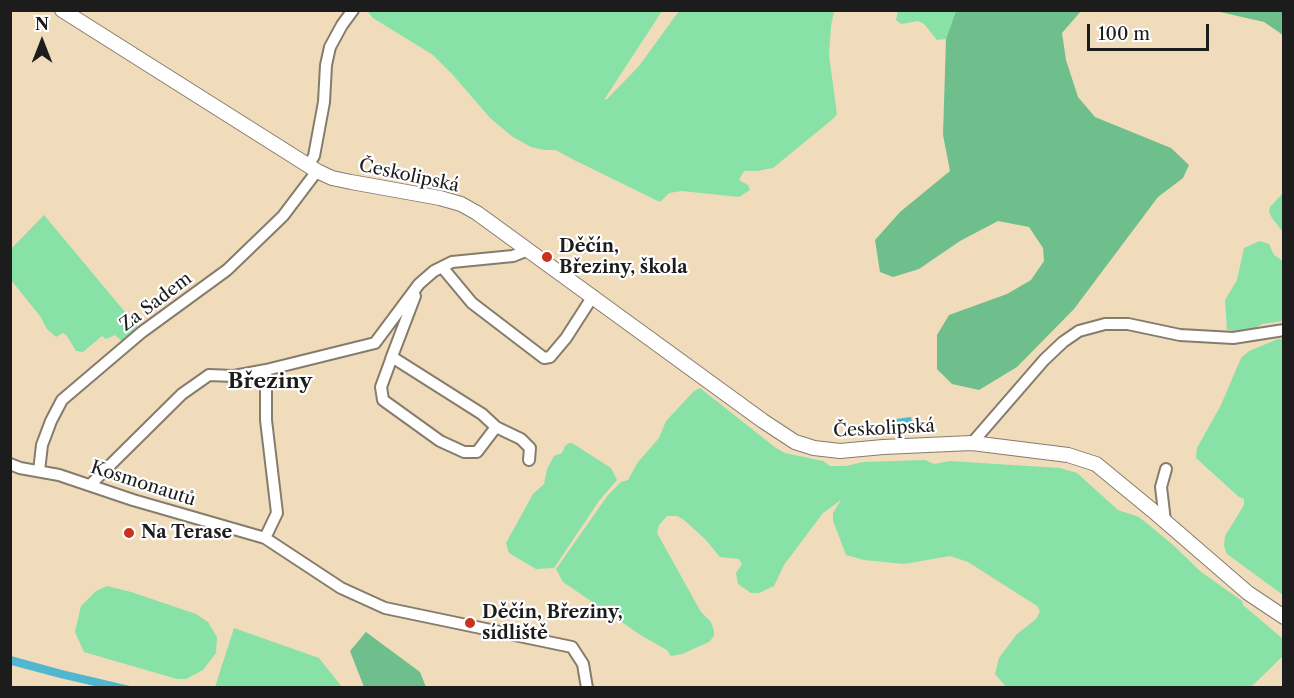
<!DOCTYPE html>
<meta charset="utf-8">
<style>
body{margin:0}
#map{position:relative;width:1294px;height:698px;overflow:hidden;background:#f0dcbb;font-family:"Libre Caslon Text",serif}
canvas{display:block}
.frame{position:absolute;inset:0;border:12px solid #1c1c1c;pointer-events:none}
.north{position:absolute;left:12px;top:12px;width:60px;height:60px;-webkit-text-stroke:4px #fff;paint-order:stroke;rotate:0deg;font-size:16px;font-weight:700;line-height:24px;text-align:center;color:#1c1c1c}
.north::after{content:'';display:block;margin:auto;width:21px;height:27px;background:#1c1c1c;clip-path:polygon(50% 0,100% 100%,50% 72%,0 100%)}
.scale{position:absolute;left:1087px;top:24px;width:122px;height:27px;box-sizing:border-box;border:3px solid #1c1c1c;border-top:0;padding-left:8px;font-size:18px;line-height:21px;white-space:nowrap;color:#1c1c1c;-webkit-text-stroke:4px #fff;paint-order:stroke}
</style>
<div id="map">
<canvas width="1294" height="698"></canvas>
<div class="frame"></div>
<div class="north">N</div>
<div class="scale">100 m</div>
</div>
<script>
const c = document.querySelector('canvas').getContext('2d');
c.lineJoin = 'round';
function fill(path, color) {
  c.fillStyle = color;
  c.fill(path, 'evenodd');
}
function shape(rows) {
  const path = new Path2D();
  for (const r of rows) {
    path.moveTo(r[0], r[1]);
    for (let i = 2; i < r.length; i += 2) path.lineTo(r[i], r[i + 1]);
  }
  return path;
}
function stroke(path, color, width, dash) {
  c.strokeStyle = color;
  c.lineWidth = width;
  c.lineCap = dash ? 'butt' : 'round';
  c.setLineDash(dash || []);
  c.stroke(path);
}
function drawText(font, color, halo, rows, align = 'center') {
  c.font = font + ' "Libre Caslon Text",serif';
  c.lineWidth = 4.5;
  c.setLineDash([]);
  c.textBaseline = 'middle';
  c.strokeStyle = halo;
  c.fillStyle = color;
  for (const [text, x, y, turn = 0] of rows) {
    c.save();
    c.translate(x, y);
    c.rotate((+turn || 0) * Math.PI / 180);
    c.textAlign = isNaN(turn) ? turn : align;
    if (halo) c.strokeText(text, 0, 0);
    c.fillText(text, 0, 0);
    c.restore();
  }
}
const green = shape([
 [367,11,662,11,604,100,607,99,639,66,679,11,834,11,831,26,829,55,837,114,834,118,773,168,757,171,744,171,739,180,748,185,750,190,739,197,682,191,669,193,660,202,572,159,556,150,544,150,531,147,513,137,490,118,453,75,433,55,373,18],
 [898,11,898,10,956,11,946,39,937,40,924,24,918,21,901,24,896,20],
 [1283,193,1283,232,1272,218,1269,212,1270,207],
 [44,215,140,330,124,343,115,335,106,339,102,336,83,352,76,351,67,336,63,333,56,337,47,329,40,316,11,280,11,249],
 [1260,241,1269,244,1274,255,1283,261,1283,321,1262,324,1256,328,1234,331,1227,330,1225,300,1237,280,1244,248],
 [1278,339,1283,339,1283,595,1227,554,1224,546,1225,536,1244,505,1244,499,1239,497,1196,458,1197,448,1221,405,1241,358,1249,351],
 [700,388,776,448,785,453,823,461,830,466,846,466,863,462,925,460,934,464,950,461,1060,468,1077,473,1118,510,1139,517,1172,544,1200,571,1242,601,1243,605,1283,639,1283,656,1251,687,1006,687,995,674,999,658,1016,635,1036,619,1040,611,1037,606,968,562,950,556,904,564,864,560,846,555,833,521,833,513,841,500,823,513,784,565,774,586,759,593,751,593,738,584,736,573,742,564,739,559,720,557,705,539,684,520,677,516,667,516,659,525,657,533,701,612,711,622,714,631,714,636,709,642,682,654,671,656,667,650,642,636,563,582,556,569,608,495,621,482,628,480,638,462,659,438,666,421,694,391],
 [569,443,572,443,611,468,617,480,599,501,554,568,536,569,509,553,506,543,533,494,544,484,547,469,554,456,562,453,565,446],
 [107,586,131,592,196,614,208,622,217,637,216,653,203,670,186,679,177,679,84,652,75,632,81,606,96,591],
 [234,628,319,658,342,687,215,687]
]);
const forest = shape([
 [956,11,1081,11,1062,33,1066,60,1078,97,1095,117,1171,148,1189,165,1183,178,1158,197,1074,309,1017,367,979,390,952,384,937,369,937,335,949,315,1007,294,1031,280,1044,261,1043,248,1029,227,998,221,960,241,919,269,893,277,880,272,875,240,900,212,950,171,943,135,946,39],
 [1216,11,1283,11,1283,35,1264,22],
 [366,632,420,672,426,687,364,687,350,651]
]);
const water = shape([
 [911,417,913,426,897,428,896,419],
 [11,656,62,670,134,687,99,687,60,678,11,665]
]);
const minor = shape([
 [308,166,314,156,324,102,326,65,330,47,342,25,353,10],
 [442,267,472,303,544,358,550,357,566,338,593,296],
 [392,357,482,414,496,427,477,452,464,452,440,441,383,400,381,387,392,357],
 [391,359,415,296],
 [496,427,521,439,530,448,529,460],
 [972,443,1044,360,1063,342,1079,331,1105,324,1128,324,1180,335,1233,338,1284,330],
 [10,464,20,468,59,475,133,500,265,538,341,588,385,608,572,647,583,664,587,688],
 [39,471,42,445,51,421,62,400,142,332,227,270,283,216,317,171],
 [90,485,182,394,209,375,234,376,266,370,375,343,419,284,434,271,452,262,513,256,528,250],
 [1165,521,1161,487,1166,469],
 [265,538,277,513,266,420,266,370]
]);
const major = shape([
 [62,10,317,171,332,178,351,182,440,198,461,204,477,213,763,421,795,442,814,448,840,451,883,447,972,443,1068,455,1096,464,1152,510,1248,593,1284,617]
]);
const markers = [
 [547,257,6,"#c8321e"],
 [129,533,6,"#c8321e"],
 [470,623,6,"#c8321e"]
];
const streetNames = [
 ["Českolipská",409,176,12],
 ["Za Sadem",156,302,-37],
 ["Českolipská",884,429,-3],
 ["Kosmonautů",143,484,18]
];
const poiNames = [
 ["Děčín,",559,247],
 ["Březiny, škola",559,268],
 ["Na Terase",141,533],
 ["Děčín, Březiny,",482,613],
 ["sídliště",482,634]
];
const quarterNames = [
 ["Březiny",270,382]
];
fill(green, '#88e1a6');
fill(forest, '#6ebf8b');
fill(water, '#51b6cf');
stroke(minor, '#867c6c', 14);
stroke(major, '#867c6c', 16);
stroke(minor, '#fff', 10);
stroke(major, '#fff', 14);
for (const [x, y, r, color] of markers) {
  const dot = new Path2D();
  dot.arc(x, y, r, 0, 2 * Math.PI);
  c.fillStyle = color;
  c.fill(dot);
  stroke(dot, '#fff', 2);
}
drawText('18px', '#1c1c1c', '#fff', streetNames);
drawText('bold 18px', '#1c1c1c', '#fff', poiNames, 'left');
drawText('bold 21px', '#1c1c1c', '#fff', quarterNames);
</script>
